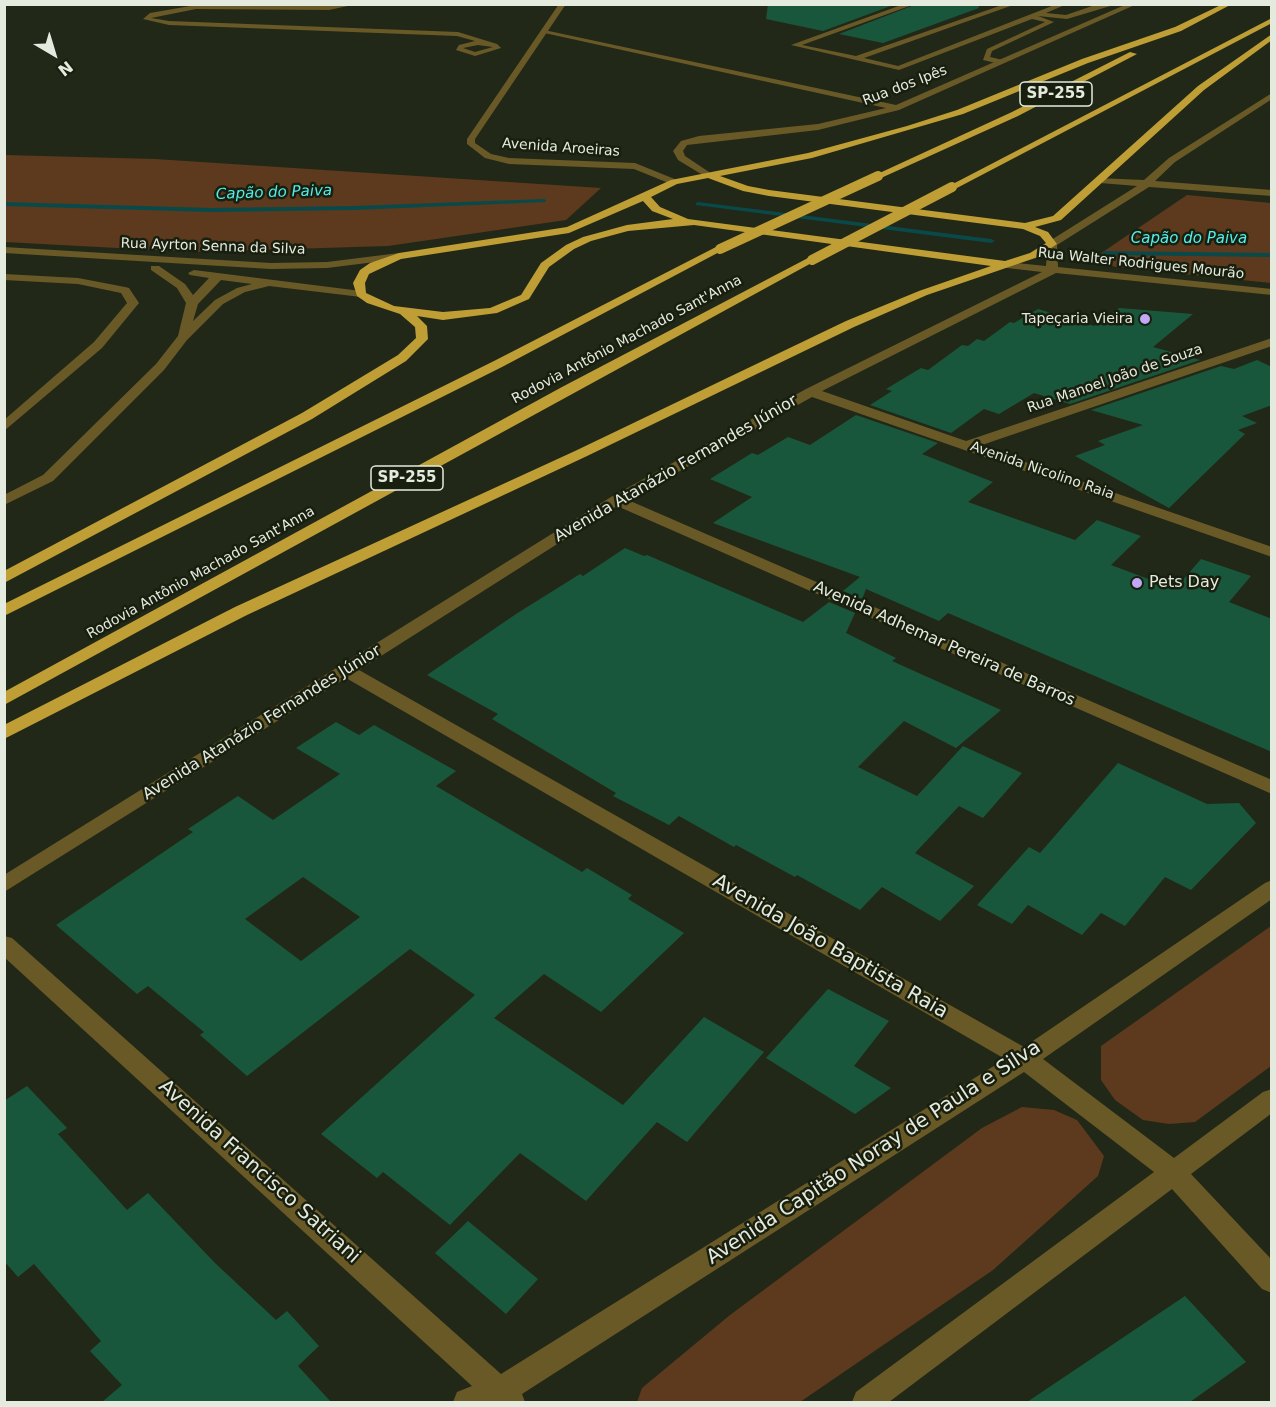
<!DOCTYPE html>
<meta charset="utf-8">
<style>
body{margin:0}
#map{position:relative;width:1276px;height:1407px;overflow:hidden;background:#222818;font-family:"DejaVu Sans",sans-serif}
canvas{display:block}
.frame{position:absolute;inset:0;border:6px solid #e5eadf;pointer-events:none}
.north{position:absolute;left:24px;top:24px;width:60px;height:60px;-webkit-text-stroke:4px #181f0e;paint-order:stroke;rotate:142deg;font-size:16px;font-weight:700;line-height:24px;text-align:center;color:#e5eadf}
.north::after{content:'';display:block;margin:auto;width:21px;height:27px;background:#e5eadf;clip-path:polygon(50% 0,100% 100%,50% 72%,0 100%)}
</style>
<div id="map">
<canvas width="1276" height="1407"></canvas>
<div class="frame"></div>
<div class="north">N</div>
</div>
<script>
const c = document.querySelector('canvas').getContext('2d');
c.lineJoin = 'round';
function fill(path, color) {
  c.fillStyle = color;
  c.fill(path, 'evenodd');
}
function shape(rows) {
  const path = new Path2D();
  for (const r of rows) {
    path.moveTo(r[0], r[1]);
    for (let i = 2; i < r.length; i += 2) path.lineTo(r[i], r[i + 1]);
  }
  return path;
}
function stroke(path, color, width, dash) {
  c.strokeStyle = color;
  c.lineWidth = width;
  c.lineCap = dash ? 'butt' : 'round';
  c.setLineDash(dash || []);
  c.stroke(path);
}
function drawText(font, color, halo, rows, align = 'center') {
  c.font = font + ' "DejaVu Sans",sans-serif';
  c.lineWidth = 5;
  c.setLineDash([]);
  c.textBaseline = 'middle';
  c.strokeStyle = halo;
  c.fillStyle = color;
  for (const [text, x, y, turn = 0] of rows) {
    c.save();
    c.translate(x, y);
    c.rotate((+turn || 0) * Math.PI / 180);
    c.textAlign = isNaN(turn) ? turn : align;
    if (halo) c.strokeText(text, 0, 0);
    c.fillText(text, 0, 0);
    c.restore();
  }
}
const green = shape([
 [5,155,155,159,601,188,566,220,388,246,192,252,5,242],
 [1187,195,1271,203,1271,283,1116,267,1091,260],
 [1271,926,1271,1066,1195,1122,1169,1124,1143,1120,1115,1100,1101,1080,1101,1046],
 [1022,1107,1054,1110,1077,1120,1104,1156,1098,1176,993,1270,800,1402,637,1402,642,1388,730,1315,982,1128]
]);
const stream = shape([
 [544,199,546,200,546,202,354,210,212,212,4,206,4,202,212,208,354,206,544,199],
 [698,202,991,239,995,241,991,243,696,205,696,203,698,202],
 [1103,251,1272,253,1272,257,1106,255,1102,253,1103,251]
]);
const building = shape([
 [768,4,896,4,823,31,766,19],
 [917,4,978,4,979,8,883,43,839,34],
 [1119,308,1193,314,1153,347,1200,360,1070,404,1034,393,999,414,984,409,951,433,870,405,892,391,886,389,921,368,928,370,962,345,968,346,977,339,984,341,1010,322,1014,323,1038,309,1094,326],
 [1257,360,1272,367,1272,405,1242,416,1257,423,1238,430,1245,434,1169,508,1075,456,1105,445,1098,441,1143,425,1091,410,1221,366,1234,369],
 [856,415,938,443,922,454,993,482,968,502,1075,540,1097,520,1141,536,1111,565,1175,589,1201,559,1251,576,1229,602,1272,619,1272,752,948,613,939,621,866,589,862,599,843,591,860,577,713,523,752,497,710,479,752,453,758,455,788,437,810,445],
 [625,548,644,556,647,555,803,622,829,602,855,613,846,633,896,658,892,661,1001,710,956,748,904,721,858,767,917,796,963,746,1022,773,983,818,959,806,915,853,974,886,940,921,882,887,860,910,797,875,795,877,736,845,734,847,679,816,669,825,613,796,616,793,492,719,498,714,427,675,516,614,580,574,583,576],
 [336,722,359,735,374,725,456,771,436,786,582,872,587,868,632,895,628,899,684,933,601,1012,544,974,494,1018,623,1105,704,1017,764,1052,687,1142,657,1122,586,1201,520,1153,450,1225,383,1172,377,1178,321,1134,475,995,410,949,247,1076,200,1035,204,1032,148,986,137,994,56,925,193,832,188,829,238,796,273,820,340,774,296,748],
 [303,877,360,917,301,961,245,919],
 [1118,763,1207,804,1239,803,1256,823,1191,890,1165,877,1125,926,1101,913,1082,935,1028,905,1012,924,977,905,1029,847,1040,853],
 [828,989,889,1021,854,1066,891,1088,855,1114,766,1058],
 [27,1086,67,1128,58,1134,127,1210,148,1193,215,1263,276,1320,287,1311,319,1346,298,1366,331,1402,102,1402,122,1385,90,1351,101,1341,34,1264,18,1277,4,1261,4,1101],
 [468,1221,538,1279,506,1314,435,1253],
 [1185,1296,1246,1362,1190,1402,1027,1402]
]);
const lane = shape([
 [357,4,329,10,196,9,151,18,169,21,458,32,497,44,501,48,475,56,456,50,459,45,475,41,457,36,169,25,143,19,150,13,196,5,357,4],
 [478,45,493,47,475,52,463,48,478,45],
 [559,4,566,4,475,139,475,143,491,154,509,158,635,163,677,180,677,184,671,184,634,169,509,164,485,158,467,144,467,139,559,4],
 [904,4,915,4,802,45,856,56,1005,4,1016,4,864,58,898,66,1057,4,1067,4,1046,13,1066,15,1095,5,1117,4,1067,19,1038,16,1054,22,992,51,990,57,1003,60,1000,64,983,60,987,49,1045,22,1032,19,899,70,791,45,904,4]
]);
const street = shape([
 [1127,4,1137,4,899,110,818,130,687,145,683,151,685,156,709,172,711,174,706,177,678,160,673,151,681,141,699,136,818,124,886,108,540,32,544,30,896,105,1127,4],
 [1272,93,1272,99,1175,162,1155,181,1272,190,1272,196,1149,187,1057,245,1058,267,1272,289,1272,295,1056,273,822,391,966,441,1272,338,1272,346,979,446,1272,547,1272,557,812,397,628,500,1272,780,1272,794,617,506,359,670,1024,1047,1265,883,1272,880,1272,899,1043,1059,1174,1158,1263,1092,1272,1089,1272,1113,1191,1174,1272,1260,1272,1293,1262,1289,1172,1189,889,1402,852,1402,856,1392,1154,1172,1024,1072,522,1394,525,1402,453,1402,457,1392,472,1386,4,957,4,936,12,938,501,1374,1005,1059,346,678,4,892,4,875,611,497,806,389,1042,272,1007,268,1001,265,1007,262,1046,266,1048,242,1137,186,1100,183,1095,180,1097,178,1144,180,1169,158,1272,93],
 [4,247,271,263,327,262,399,253,404,256,399,259,327,268,271,269,4,253,4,247],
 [151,266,159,266,185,284,193,295,209,278,190,275,188,273,194,270,361,291,367,294,361,297,269,286,245,292,223,304,187,340,164,370,53,481,4,505,4,495,43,475,156,364,178,336,186,303,177,288,151,270,151,266],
 [221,280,252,284,237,288,215,300,193,321,198,304,221,280],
 [4,274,78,278,125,287,129,288,139,303,102,348,4,431,4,420,94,342,127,303,121,293,78,284,4,280,4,274]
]);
const highway = shape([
 [1223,4,1232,4,1181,31,1088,63,963,114,812,158,720,176,748,186,769,190,1025,223,1053,216,1198,86,1272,34,1272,40,1204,90,1061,220,1035,227,1048,232,1057,244,1038,257,927,295,854,327,585,457,247,615,4,739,4,725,235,607,575,451,846,321,919,291,991,266,694,225,628,231,591,241,574,249,549,267,529,299,497,313,443,320,417,316,427,326,428,339,406,361,312,419,4,583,4,571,302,413,398,355,416,338,415,327,400,314,367,303,357,296,353,283,360,270,370,263,399,253,567,227,671,180,808,153,907,126,957,110,1082,59,1175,27,1223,4],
 [708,178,743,191,769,196,1023,229,1040,236,1046,243,1030,253,1005,261,688,219,660,207,651,197,677,184,708,178],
 [643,201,652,211,673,219,627,225,583,237,566,245,541,263,521,295,490,308,443,312,394,306,366,293,365,283,369,274,401,259,569,233,643,201],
 [1272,18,1272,23,955,189,947,187,1272,18],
 [1130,52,1137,54,1018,116,881,178,873,176,1012,112,1130,52],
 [716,247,725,249,502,367,4,616,4,604,494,361,716,247],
 [808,258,817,260,4,705,4,692,562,387,808,258]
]);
const highwayBridge = shape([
 [720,249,878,176],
 [812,260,952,187]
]);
const markers = [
 [1145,319,6,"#bfa8f4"],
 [1137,583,6,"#bfa8f4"]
];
const farStreetnames = [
 ["Rua dos Ipês",905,86,-21],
 ["Avenida Aroeiras",561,148,4],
 ["Rua Ayrton Senna da Silva",213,247,2],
 ["Rua Walter Rodrigues Mourão",1141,264,6],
 ["Rodovia Antônio Machado Sant'Anna",627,340,-28],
 ["Rua Manoel João de Souza",1115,379,-19],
 ["Avenida Nicolino Raia",1042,471,19],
 ["Rodovia Antônio Machado Sant'Anna",201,573,-29]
];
const farPoinames = [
 ["Tapeçaria Vieira",1133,319]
];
const shields = [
 [1056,94,72],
 [407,478,72]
];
const shieldNames = [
 ["SP-255",1056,94],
 ["SP-255",407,478]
];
const farWaternames = [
 ["Capão do Paiva",274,193,-2],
 ["Capão do Paiva",1189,239]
];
const streetNames = [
 ["Avenida Atanázio Fernandes Júnior",676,469,-30],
 ["Avenida Adhemar Pereira de Barros",944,644,24],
 ["Avenida Atanázio Fernandes Júnior",262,723,-32]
];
const poiNames = [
 ["Pets Day",1149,583]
];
const nearStreetnames = [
 ["Avenida João Baptista Raia",830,947,30],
 ["Avenida Capitão Noray de Paula e Silva",874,1153,-33],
 ["Avenida Francisco Satriani",259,1172,42]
];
fill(green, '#5d3a1d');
fill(stream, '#0a4949');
fill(building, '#19573c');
fill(lane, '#695927');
fill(street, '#695927');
fill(highway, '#bf9f35');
stroke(highwayBridge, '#bf9f35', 10);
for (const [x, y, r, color] of markers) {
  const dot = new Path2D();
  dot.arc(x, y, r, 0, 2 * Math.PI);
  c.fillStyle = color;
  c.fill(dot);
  stroke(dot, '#181f0e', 2);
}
drawText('14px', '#e5eadf', '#181f0e', farStreetnames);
drawText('14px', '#e5eadf', '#181f0e', farPoinames, 'right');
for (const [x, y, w] of shields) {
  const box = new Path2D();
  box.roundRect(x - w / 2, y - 12, w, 24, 4.5);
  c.fillStyle = '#181f0e';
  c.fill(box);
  stroke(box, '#e5eadf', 1.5);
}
drawText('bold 15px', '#e5eadf', null, shieldNames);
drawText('italic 15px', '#51eeed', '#181f0e', farWaternames);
drawText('16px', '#e5eadf', '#181f0e', streetNames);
drawText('16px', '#e5eadf', '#181f0e', poiNames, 'left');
drawText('20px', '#e5eadf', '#181f0e', nearStreetnames);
</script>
